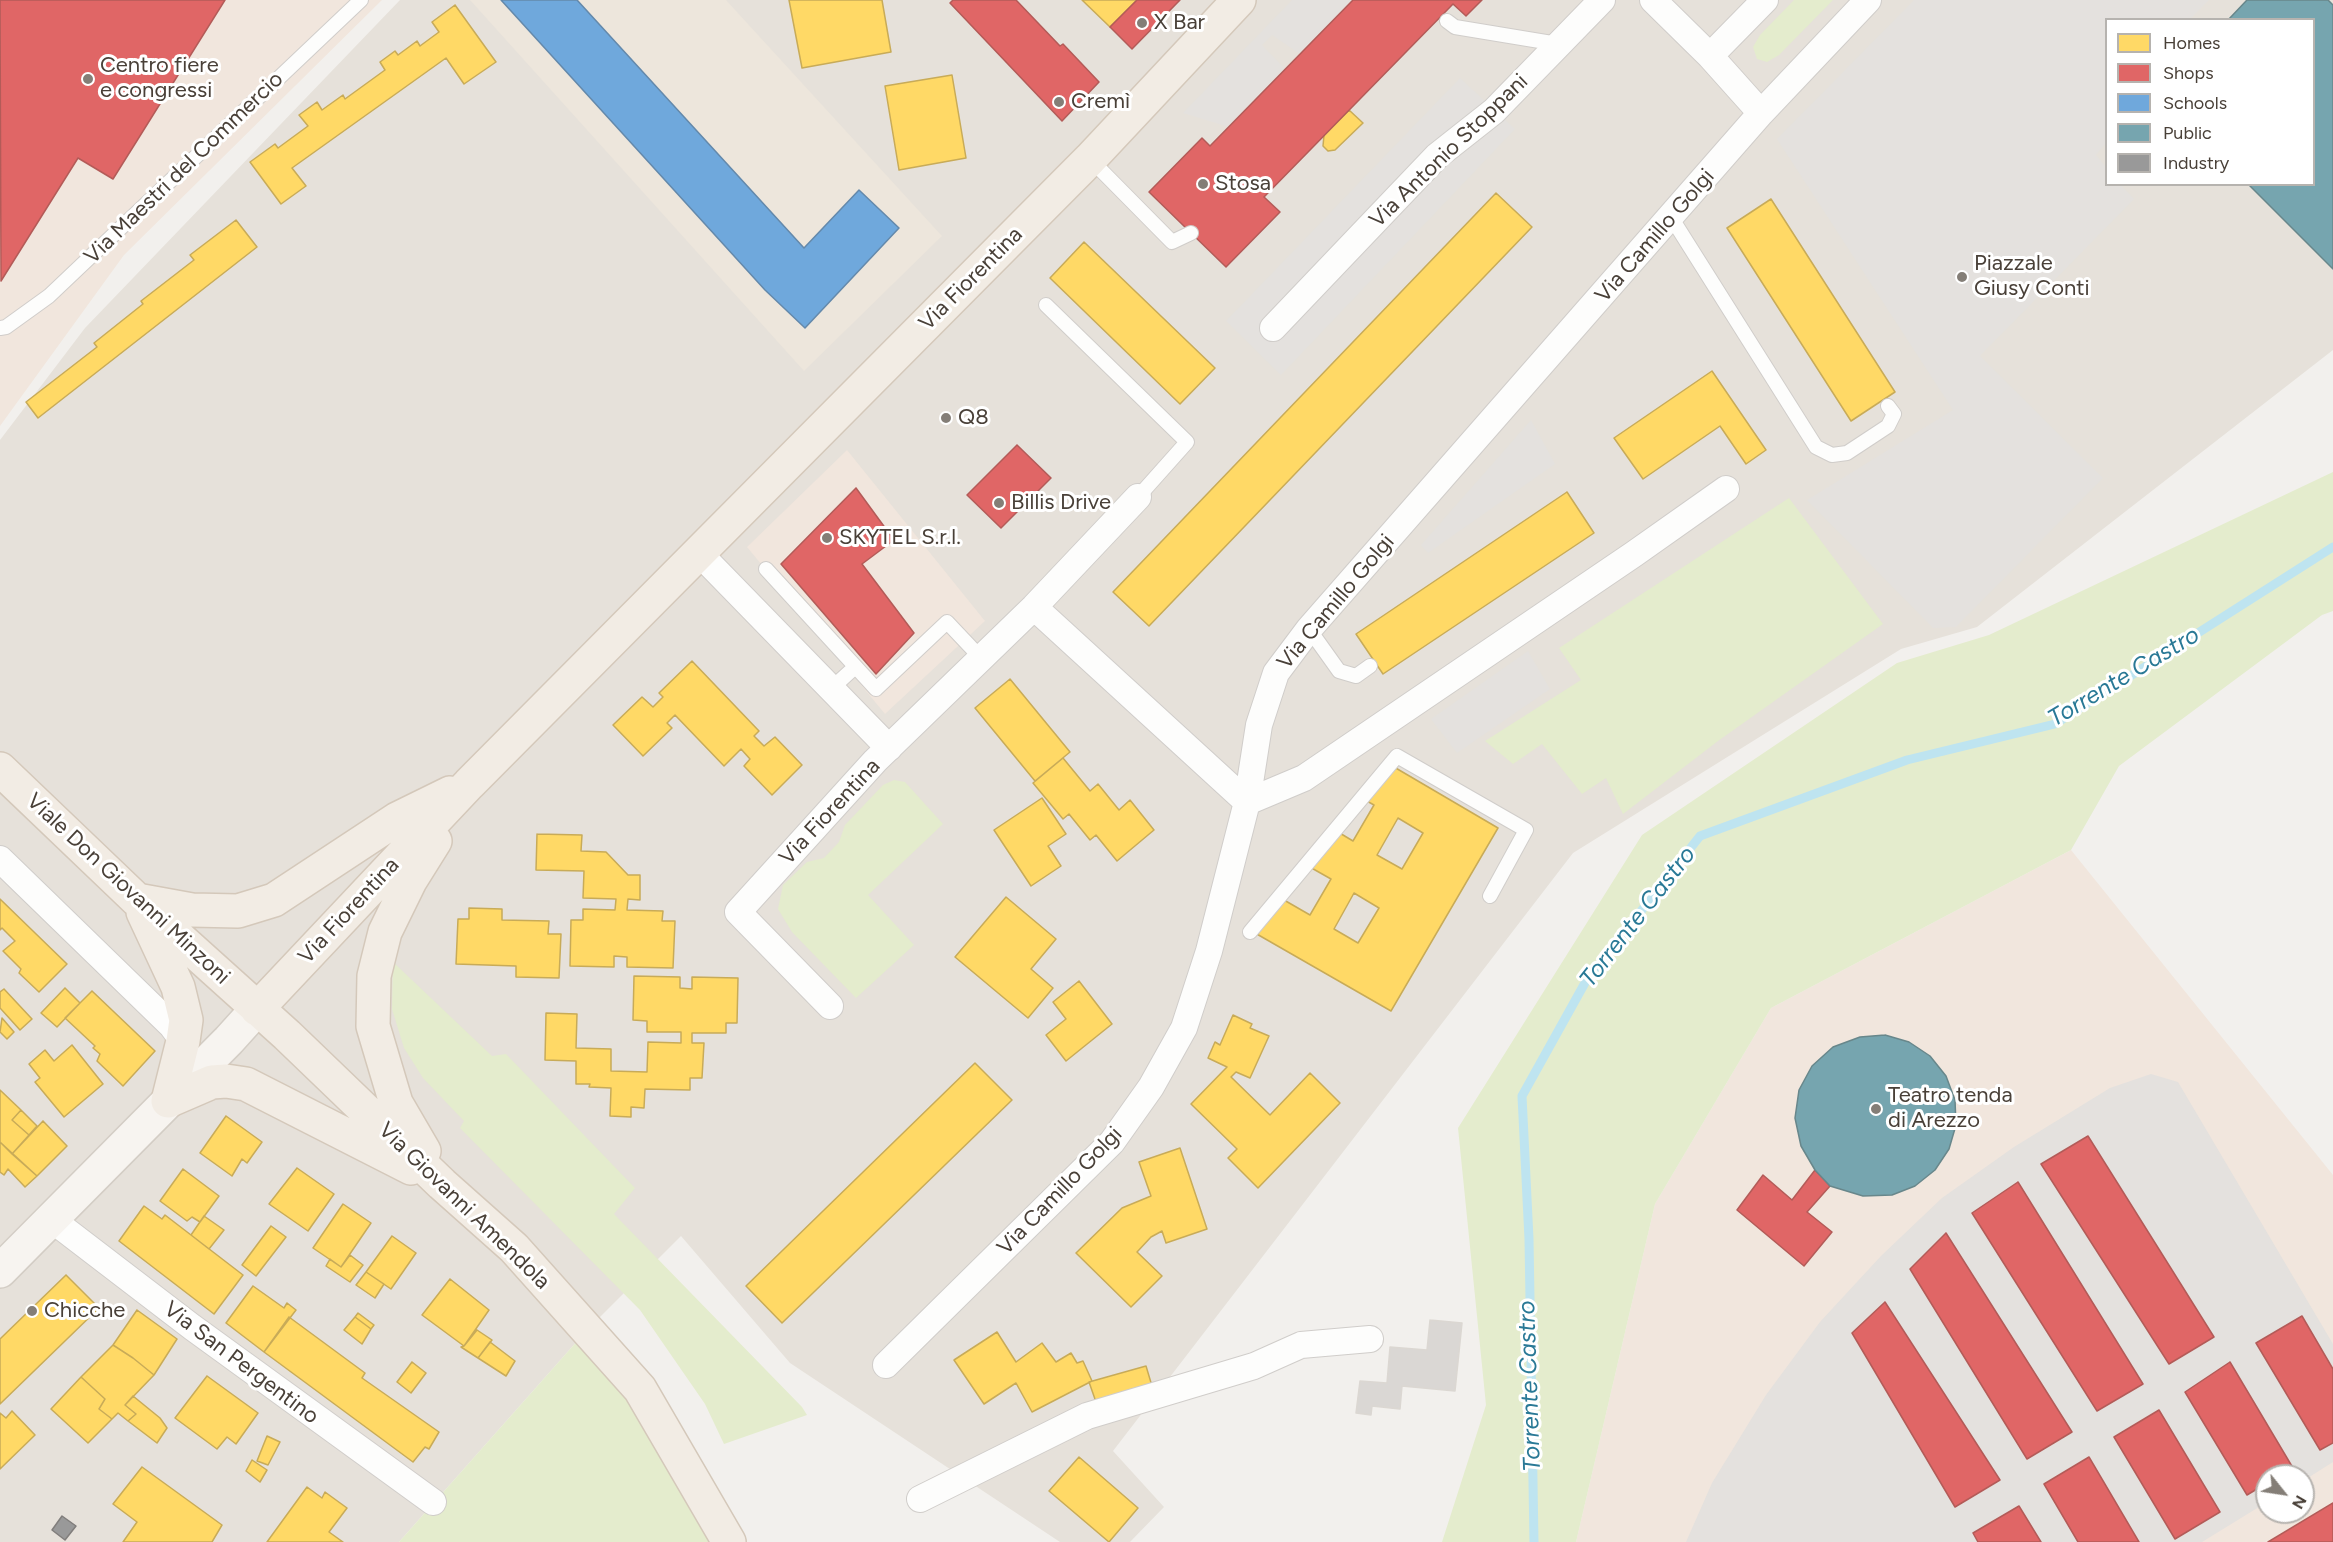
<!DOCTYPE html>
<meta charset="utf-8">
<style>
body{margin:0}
#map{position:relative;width:2333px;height:1542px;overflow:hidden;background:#f2f0ed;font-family:Figtree,sans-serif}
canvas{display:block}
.legend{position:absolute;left:2105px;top:18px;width:210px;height:168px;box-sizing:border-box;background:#fff;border:2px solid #b6b3af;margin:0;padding:8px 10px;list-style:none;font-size:18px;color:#494038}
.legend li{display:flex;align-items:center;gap:12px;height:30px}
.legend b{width:30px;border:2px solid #b6b3af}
.north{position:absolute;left:2255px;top:1464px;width:60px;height:60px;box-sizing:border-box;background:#fff;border:2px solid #b6b3af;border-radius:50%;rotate:120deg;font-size:16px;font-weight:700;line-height:24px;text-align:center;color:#494038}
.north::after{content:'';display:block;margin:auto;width:21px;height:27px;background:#847e77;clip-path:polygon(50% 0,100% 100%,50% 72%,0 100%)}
</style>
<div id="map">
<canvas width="2333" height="1542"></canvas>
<ul class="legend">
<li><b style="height:16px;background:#ffd966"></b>Homes</li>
<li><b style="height:16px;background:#e06666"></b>Shops</li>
<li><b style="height:16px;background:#6fa8dc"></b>Schools</li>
<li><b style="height:16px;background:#76a5af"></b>Public</li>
<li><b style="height:16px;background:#999"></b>Industry</li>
</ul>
<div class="north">N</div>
</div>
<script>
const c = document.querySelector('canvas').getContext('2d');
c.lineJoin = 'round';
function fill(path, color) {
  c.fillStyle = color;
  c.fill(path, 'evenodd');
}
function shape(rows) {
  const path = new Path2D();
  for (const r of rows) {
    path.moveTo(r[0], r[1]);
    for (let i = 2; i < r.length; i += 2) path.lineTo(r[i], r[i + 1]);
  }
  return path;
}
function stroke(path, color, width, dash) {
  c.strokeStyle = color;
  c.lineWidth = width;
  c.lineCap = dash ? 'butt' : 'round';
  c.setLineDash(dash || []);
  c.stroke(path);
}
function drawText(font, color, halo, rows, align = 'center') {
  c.font = font + ' Figtree,sans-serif';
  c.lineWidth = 6;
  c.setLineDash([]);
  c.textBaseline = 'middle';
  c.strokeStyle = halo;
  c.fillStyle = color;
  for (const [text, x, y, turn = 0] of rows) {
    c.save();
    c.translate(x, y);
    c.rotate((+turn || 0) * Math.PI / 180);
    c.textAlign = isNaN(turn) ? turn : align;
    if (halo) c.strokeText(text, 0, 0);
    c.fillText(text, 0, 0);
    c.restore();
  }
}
const residential = shape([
 [400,0,2333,0,2333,350,1977,627,1901,649,1573,853,1113,1451,1164,1507,1130,1542,1060,1542,790,1363,681,1236,587,1330,399,1542,0,1542,0,440,85,328],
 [2106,20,2314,20,2314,184,2106,184]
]);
const commercial = shape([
 [0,0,382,0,124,255,0,426],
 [847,450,985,621,885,714,747,547],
 [2071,850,2333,1175,2333,1542,1576,1542,1655,1204,1771,1008],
 [2267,1476,2303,1476,2303,1512,2267,1512]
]);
const education = shape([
 [470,0,726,0,942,236,804,371]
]);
const green = shape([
 [1794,0,1833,0,1779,55,1767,62,1757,59,1753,47,1760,35],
 [2333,472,2333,611,2322,615,2119,766,2071,850,1771,1008,1655,1204,1576,1542,1442,1542,1486,1405,1458,1128,1642,835,1897,663,1989,635],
 [1789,498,1883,624,1718,741,1623,814,1606,778,1582,794,1542,744,1513,764,1485,741,1581,680,1559,648],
 [894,780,905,782,943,824,868,895,914,945,856,998,792,932,778,909,783,885,807,862,824,858,839,842,845,825,883,785],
 [393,962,492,1056,506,1054,635,1188,614,1214,802,1407,807,1415,724,1444,705,1404,640,1310,460,1128,464,1121,423,1078,404,1048,392,1009],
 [587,1330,729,1542,399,1542]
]);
const parking = shape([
 [1292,0,1353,0,1300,54,1272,35,1262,45,1285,69,1229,127,1183,113],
 [1914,0,2209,0,2190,19,2106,20,2106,143,2096,155,2106,167,2106,184,2121,185,2134,199,1980,356,2103,478,1956,627,1933,628,1807,500,1953,410,1777,139],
 [1460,78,1515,129,1281,375,1226,321],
 [1531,420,1555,464,1428,553,1421,545],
 [1528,651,1550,689,1457,753,1431,719],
 [2151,1074,2178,1082,2333,1344,2333,1462,2303,1481,2303,1476,2267,1476,2267,1502,2202,1542,1686,1542,1712,1483,1766,1395,1820,1322,1881,1256,1942,1198,2014,1147,2110,1088]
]);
const homes = shape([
 [789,0,882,0,891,52,802,68,789,0],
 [1082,0,1137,0,1110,27,1082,0],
 [455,5,496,62,464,84,446,58,292,168,306,186,281,204,250,162,275,144,278,148,308,126,299,115,317,102,322,110,343,95,345,99,385,70,380,62,395,51,398,55,417,41,420,46,439,32,432,22,455,5],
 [952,75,966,158,899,170,885,86,952,75],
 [1349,110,1363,123,1335,150,1328,151,1323,146,1324,135,1349,110],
 [1496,193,1532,227,1149,626,1113,592,1496,193],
 [1771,199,1895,392,1851,421,1727,228,1771,199],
 [236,220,257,247,38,418,26,402,97,347,94,343,143,304,141,301,194,260,190,255,236,220],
 [1084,242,1215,368,1180,404,1050,278,1084,242],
 [1712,371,1766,450,1746,464,1720,426,1643,479,1614,438,1712,371],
 [1567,492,1594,533,1383,674,1356,634,1567,492],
 [692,661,759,731,754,736,764,746,775,737,802,765,772,795,744,766,750,759,741,749,724,766,675,715,667,723,672,728,643,756,613,725,642,697,653,707,663,697,659,693,692,661],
 [1010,679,1070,752,1035,781,975,708,1010,679],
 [1063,758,1090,791,1098,784,1119,810,1130,800,1154,830,1117,861,1096,835,1090,840,1069,814,1063,819,1033,783,1063,758],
 [1394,767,1498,828,1391,1011,1255,933,1284,900,1310,915,1331,879,1308,866,1338,832,1353,841,1374,805,1365,800,1394,767],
 [1398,818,1423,833,1402,869,1377,855,1398,818],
 [1354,893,1379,908,1358,943,1334,929,1354,893],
 [1042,798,1066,834,1048,846,1061,866,1031,886,994,830,1042,798],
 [537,834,582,835,581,851,606,852,628,875,640,875,640,900,628,899,627,910,663,911,662,921,675,921,673,968,627,967,627,957,614,956,614,967,570,966,571,920,583,920,583,909,615,910,616,899,583,898,584,871,536,870,537,834],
 [1006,897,1056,939,1031,969,1053,988,1028,1018,955,957,1006,897],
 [0,899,67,964,39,992,19,973,21,969,3,951,15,941,2,928,0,930,0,899],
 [469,908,502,909,502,920,549,921,548,934,561,934,559,978,516,977,516,966,456,964,458,919,469,919,469,908],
 [634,976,680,977,680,988,692,989,692,977,738,978,737,1023,726,1023,726,1033,692,1033,692,1043,704,1043,702,1078,690,1078,690,1090,645,1089,644,1108,631,1107,631,1117,610,1116,611,1088,589,1087,590,1084,576,1084,576,1061,545,1060,546,1013,577,1014,576,1048,611,1049,611,1071,647,1072,648,1042,681,1043,681,1032,647,1032,647,1021,633,1020,634,976],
 [1079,981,1112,1024,1066,1061,1046,1035,1066,1019,1053,1002,1079,981],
 [65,988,80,1003,57,1027,41,1013,65,988],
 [4,989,32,1019,20,1030,0,1008,0,992,4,989],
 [92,991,155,1051,123,1086,97,1061,100,1054,93,1048,95,1046,65,1018,92,991],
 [1233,1015,1252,1024,1250,1028,1269,1036,1250,1078,1236,1072,1231,1077,1270,1115,1310,1073,1340,1103,1258,1188,1228,1158,1237,1149,1191,1104,1227,1067,1208,1058,1215,1042,1220,1045,1233,1015],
 [2,1018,14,1032,7,1039,0,1032,2,1018],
 [72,1045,103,1084,64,1117,35,1082,40,1078,29,1064,45,1050,54,1061,72,1045],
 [975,1063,1012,1100,782,1323,746,1286,975,1063],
 [0,1090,21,1110,12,1120,29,1135,12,1154,0,1142,0,1090],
 [21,1110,37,1126,29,1135,12,1120,21,1110],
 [226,1116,262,1142,247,1163,242,1159,232,1176,200,1153,226,1116],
 [43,1121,67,1146,37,1176,12,1154,43,1121],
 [0,1142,37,1176,25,1187,8,1169,4,1175,0,1172,0,1142],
 [1180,1148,1207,1229,1166,1243,1162,1231,1151,1237,1137,1252,1162,1276,1131,1307,1076,1253,1122,1208,1151,1196,1139,1162,1180,1148],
 [297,1168,334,1194,308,1231,269,1204,297,1168],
 [183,1169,219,1196,200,1222,192,1217,187,1221,160,1201,183,1169],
 [343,1204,371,1223,341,1267,313,1248,343,1204],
 [144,1206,162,1219,165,1215,243,1275,214,1314,119,1241,144,1206],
 [204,1216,224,1230,209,1249,191,1235,204,1216],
 [271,1226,286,1237,256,1276,242,1265,271,1226],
 [392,1236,416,1253,391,1289,366,1272,392,1236],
 [350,1255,363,1265,350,1282,326,1266,330,1259,341,1267,350,1255],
 [366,1272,384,1284,375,1298,356,1285,366,1272],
 [66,1275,99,1308,0,1404,0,1339,66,1275],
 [450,1279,489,1310,464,1346,422,1315,450,1279],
 [253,1286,284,1308,287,1303,296,1310,264,1352,226,1323,253,1286],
 [137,1310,177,1339,154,1375,133,1358,113,1345,137,1310],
 [358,1313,374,1325,371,1329,355,1317,358,1313],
 [289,1317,365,1373,362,1378,439,1432,429,1449,425,1447,413,1462,264,1352,289,1317],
 [355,1317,371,1329,362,1344,344,1330,355,1317],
 [477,1330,492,1340,478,1358,461,1347,464,1346,477,1330],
 [997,1332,1016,1362,1042,1343,1056,1362,1071,1353,1077,1363,1083,1361,1092,1381,1032,1412,1016,1383,984,1404,954,1360,997,1332],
 [490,1342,515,1361,506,1376,478,1358,490,1342],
 [113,1345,133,1358,154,1375,125,1405,136,1414,128,1421,118,1413,112,1419,99,1409,105,1399,81,1377,113,1345],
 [412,1362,426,1373,411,1393,397,1382,412,1362],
 [1146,1366,1152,1386,1096,1402,1089,1382,1146,1366],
 [207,1376,258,1413,236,1444,227,1437,217,1449,175,1418,207,1376],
 [81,1377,105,1399,99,1409,112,1419,88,1443,51,1409,81,1377],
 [133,1396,160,1418,167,1428,157,1443,128,1421,136,1414,125,1405,133,1396],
 [12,1411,35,1435,0,1469,0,1413,6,1418,12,1411],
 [267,1436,280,1442,268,1465,257,1461,267,1436],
 [1079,1457,1138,1508,1109,1542,1049,1491,1079,1457],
 [252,1460,267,1470,260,1482,246,1471,252,1460],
 [142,1467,222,1525,212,1542,123,1542,137,1522,113,1504,142,1467],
 [307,1487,322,1498,325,1492,347,1508,329,1532,343,1542,267,1542,307,1487]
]);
const shops = shape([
 [0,0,225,0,113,179,78,158,1,281,0,0],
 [953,0,1016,0,1060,46,1063,44,1099,82,1062,121,950,3,953,0],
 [1137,0,1180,0,1132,49,1110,27,1137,0],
 [1353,0,1482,0,1466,16,1453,4,1264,197,1280,212,1226,267,1149,192,1202,138,1210,146,1353,0],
 [1017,445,1051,478,1001,528,967,495,1017,445],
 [856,488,894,540,862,564,914,633,876,674,781,564,856,488],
 [2088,1136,2214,1337,2169,1364,2041,1164,2088,1136],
 [1815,1170,1830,1186,1807,1212,1832,1232,1804,1266,1737,1210,1763,1175,1792,1200,1815,1170],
 [2018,1182,2143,1384,2097,1411,1972,1213,2018,1182],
 [1946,1233,2072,1432,2027,1459,1910,1269,1946,1233],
 [1885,1302,2000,1480,1955,1507,1852,1333,1885,1302],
 [2302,1316,2333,1369,2333,1443,2320,1450,2256,1343,2302,1316],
 [2230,1362,2293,1468,2279,1476,2267,1476,2267,1483,2247,1495,2185,1392,2230,1362],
 [2159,1410,2220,1512,2175,1539,2114,1437,2159,1410],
 [2089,1457,2139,1542,2078,1542,2044,1484,2089,1457],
 [2333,1503,2333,1542,2268,1542,2333,1503],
 [2019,1506,2041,1542,1978,1542,1973,1533,2019,1506]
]);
const schools = shape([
 [501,0,577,0,804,248,859,190,899,228,805,328,765,290,501,0]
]);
const public = shape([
 [2247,0,2328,0,2333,5,2333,269,2248,184,2314,184,2314,20,2228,20,2247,0],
 [1885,1035,1909,1042,1930,1056,1946,1076,1955,1100,1956,1125,1949,1149,1935,1170,1915,1186,1892,1195,1863,1196,1830,1186,1815,1170,1801,1146,1795,1118,1799,1090,1812,1066,1833,1047,1860,1037,1885,1035]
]);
const industry = shape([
 [62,1516,76,1526,65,1540,52,1530,62,1516]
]);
const stream = shape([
 [1534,1542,1529,1239,1522,1096,1586,981,1700,836,1907,760,2055,724,2333,547]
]);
const building = shape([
 [1430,1320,1462,1323,1455,1391,1402,1386,1400,1409,1372,1406,1371,1415,1356,1413,1360,1381,1387,1383,1390,1347,1427,1350,1430,1320]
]);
const service = shape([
 [1447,21,1455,27,1558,44],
 [1090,159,1172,242,1191,233],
 [1671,217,1816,447,1832,455,1847,453,1888,426,1894,414,1888,406],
 [1046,305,1187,442,1138,497],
 [0,328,6,327,49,296,361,0],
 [766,569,876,689,947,622,981,658],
 [1309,629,1339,671,1356,676,1370,666],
 [831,689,855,667],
 [1250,932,1397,756,1526,830,1490,896]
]);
const minor = shape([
 [1653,0,1710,56,1761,113],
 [1710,56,1765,0],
 [1273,328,1437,156,1494,111,1602,0],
 [699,553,889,748],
 [1034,607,1247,802,1304,778,1634,554,1726,489],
 [0,859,172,1026,183,1041],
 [830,1006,738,912,875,761,1034,607,1138,497],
 [51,1219,192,1327,433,1502],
 [886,1365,1112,1142,1151,1087,1184,1028,1209,951,1247,802,1259,725,1276,673,1309,629,1761,113,1868,0],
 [920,1499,1087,1416,1254,1366,1301,1345,1370,1339]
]);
const secondary = shape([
 [0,1271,229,1040,257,1009]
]);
const primary = shape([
 [0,769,137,900,287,1035,442,1184,514,1248,640,1389,729,1542],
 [137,900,192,910,238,911,274,900,397,819,450,793],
 [143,912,178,987,186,1020,183,1041,168,1101],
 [257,1009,469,784,1090,159,1239,0],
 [168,1101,212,1082,226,1081,246,1084,411,1168],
 [424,1151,396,1103,373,1026,374,976,385,932,410,881,435,841]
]);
const markers = [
 [1142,23,6,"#847e77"],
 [88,79,6,"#847e77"],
 [1059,102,6,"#847e77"],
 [1203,184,6,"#847e77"],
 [1962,277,6,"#847e77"],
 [946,418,6,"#847e77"],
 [999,503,6,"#847e77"],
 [827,538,6,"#847e77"],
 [1876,1109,6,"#847e77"],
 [32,1311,6,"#847e77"]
];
const poiNames = [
 ["X Bar",1154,23],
 ["Centro fiere",100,66],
 ["e congressi",100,91],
 ["Cremì",1071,102],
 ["Stosa",1215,184],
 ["Piazzale",1974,264],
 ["Giusy Conti",1974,289],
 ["Q8",958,418],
 ["Billis Drive",1011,503],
 ["SKYTEL S.r.l.",839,538],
 ["Teatro tenda",1888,1096],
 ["di Arezzo",1888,1121],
 ["Chicche",44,1311]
];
const streetNames = [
 ["Via Antonio Stoppani",1449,151,-44],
 ["Via Maestri del Commercio",184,168,-44],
 ["Via Camillo Golgi",1655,236,-49],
 ["Via Fiorentina",971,279,-45],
 ["Via Camillo Golgi",1336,602,-50],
 ["Via Fiorentina",830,812,-47],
 ["Viale Don Giovanni Minzoni",128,889,43],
 ["Via Fiorentina",349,911,-47],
 ["Via Camillo Golgi",1060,1191,-46],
 ["Via Giovanni Amendola",464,1206,44],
 ["Via San Pergentino",241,1363,37]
];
const waterNames = [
 ["Torrente Castro",2124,677,-31],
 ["Torrente Castro",1638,917,-52],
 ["Torrente Castro",1530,1386,-92]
];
fill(residential, '#e6e1da');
fill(commercial, '#f1e6dd');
fill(education, '#ede6dc');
fill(green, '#e4eccd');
fill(parking, '#e4e1de');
fill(homes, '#ffd966');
stroke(homes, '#c8ab58', 1.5);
fill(shops, '#e06666');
stroke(shops, '#b35b58', 1.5);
fill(schools, '#6fa8dc');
stroke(schools, '#6489ab', 1.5);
fill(public, '#76a5af');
stroke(public, '#68878b', 1.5);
fill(industry, '#999');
stroke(industry, '#817e7c', 1.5);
stroke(stream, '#bee4f0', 9);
fill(building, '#dad7d4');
stroke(building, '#dbd7d2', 1.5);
stroke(service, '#d0cdca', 16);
stroke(minor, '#d0cdca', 28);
stroke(secondary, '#d3cdc5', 36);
stroke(primary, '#d4c8ba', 36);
stroke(service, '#fdfdfc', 14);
stroke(minor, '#fdfdfc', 26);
stroke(secondary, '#f7f4f0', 33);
stroke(primary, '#f2ece4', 33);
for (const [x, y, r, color] of markers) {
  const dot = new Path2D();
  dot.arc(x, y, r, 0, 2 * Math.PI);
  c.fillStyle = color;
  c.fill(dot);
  stroke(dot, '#fff', 2);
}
drawText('22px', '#494038', '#fff', poiNames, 'left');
drawText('22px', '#494038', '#fff', streetNames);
drawText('italic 24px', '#297996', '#fff', waterNames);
</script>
